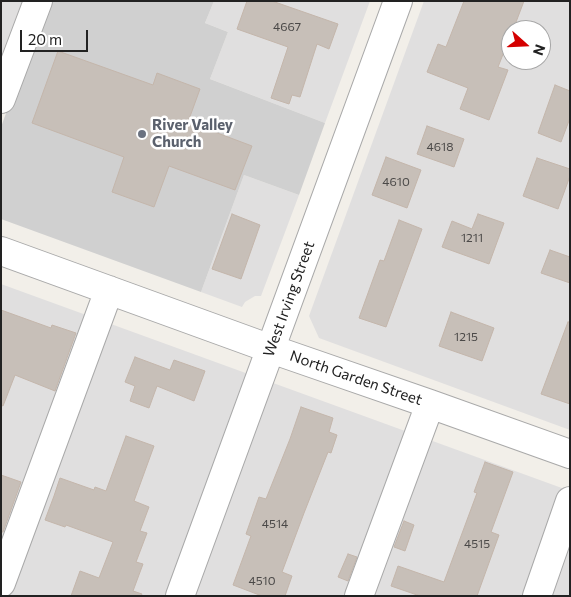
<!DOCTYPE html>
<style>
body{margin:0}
#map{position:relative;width:571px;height:597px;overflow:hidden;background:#f2efe9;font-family:Commissioner,sans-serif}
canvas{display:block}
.frame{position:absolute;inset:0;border:2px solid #222;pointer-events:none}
.north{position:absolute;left:501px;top:20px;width:50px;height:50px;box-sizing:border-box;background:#fff;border:1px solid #a7a7a7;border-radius:50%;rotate:110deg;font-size:14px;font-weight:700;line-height:20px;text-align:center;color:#222}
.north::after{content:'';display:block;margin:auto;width:18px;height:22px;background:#d40000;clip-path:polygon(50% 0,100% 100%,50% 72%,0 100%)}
.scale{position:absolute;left:20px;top:30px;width:68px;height:22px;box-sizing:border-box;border:2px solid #222;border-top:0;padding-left:6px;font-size:15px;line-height:18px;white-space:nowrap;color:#222;-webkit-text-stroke:4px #fff;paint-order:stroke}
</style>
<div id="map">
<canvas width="571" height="597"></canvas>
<div class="frame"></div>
<div class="north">N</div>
<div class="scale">20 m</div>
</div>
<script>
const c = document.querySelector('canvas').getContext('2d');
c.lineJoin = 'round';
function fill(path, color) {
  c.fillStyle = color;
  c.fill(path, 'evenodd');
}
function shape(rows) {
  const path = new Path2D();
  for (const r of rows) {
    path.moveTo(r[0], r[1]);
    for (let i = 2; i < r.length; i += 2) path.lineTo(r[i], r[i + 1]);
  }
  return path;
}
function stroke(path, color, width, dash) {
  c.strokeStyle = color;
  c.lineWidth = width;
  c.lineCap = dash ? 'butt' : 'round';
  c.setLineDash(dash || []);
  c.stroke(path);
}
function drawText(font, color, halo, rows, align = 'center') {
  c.font = font + ' Commissioner,sans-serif';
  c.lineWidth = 5;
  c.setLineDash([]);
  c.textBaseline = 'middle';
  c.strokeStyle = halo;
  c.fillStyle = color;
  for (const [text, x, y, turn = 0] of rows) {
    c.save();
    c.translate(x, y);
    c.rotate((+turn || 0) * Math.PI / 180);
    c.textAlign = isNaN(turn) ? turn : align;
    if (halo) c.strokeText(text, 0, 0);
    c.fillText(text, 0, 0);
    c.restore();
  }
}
const residential = shape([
 [1,1,30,1,1,79],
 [214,1,370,1,325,123,210,79,228,32,205,23],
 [424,1,570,1,570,430,319,338,309,316],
 [511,30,541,30,541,60,511,60],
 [244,175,299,195,261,296,255,296,245,302,242,307,201,292],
 [1,284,570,491,570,596,1,596]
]);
const religious = shape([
 [47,1,214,1,205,23,228,32,210,79,325,123,299,195,244,175,201,292,1,219,1,127]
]);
const building = shape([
 [247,1,272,1,338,24,329,49,317,44,300,97,292,95,289,104,271,98,288,47,237,29,247,1],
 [464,1,524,1,513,30,511,30,511,34,498,67,508,70,489,120,460,109,468,88,427,72,438,44,446,47,464,1],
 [58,51,153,85,157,73,200,89,188,122,252,146,235,190,169,166,154,207,112,192,124,157,32,123,58,51],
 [555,85,570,91,570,118,561,142,538,133,555,85],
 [427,126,464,139,454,167,417,154,427,126],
 [386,157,421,170,407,208,372,195,386,157],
 [537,158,570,169,570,176,558,209,523,196,537,158],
 [232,214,260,225,241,279,212,269,232,214],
 [478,214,504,223,489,264,442,247,452,221,472,229,478,214],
 [399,220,422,229,386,327,359,318,380,260,384,261,399,220],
 [550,250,570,257,570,283,541,273,550,250],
 [1,310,51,328,52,325,76,333,55,391,15,375,3,406,1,405,1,310],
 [451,312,494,328,482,361,439,346,451,312],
 [568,322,570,322,570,404,541,394,568,322],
 [135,357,170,370,174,360,205,371,194,401,157,386,149,408,130,401,135,386,125,382,135,357],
 [301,407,333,418,329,432,337,435,331,453,328,452,304,513,282,572,292,576,285,596,262,596,233,585,251,536,246,534,259,497,266,499,290,439,301,407],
 [126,436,154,446,134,501,149,507,140,531,147,533,136,562,143,564,133,591,142,594,141,596,71,596,80,571,99,578,113,542,66,525,65,527,45,520,54,496,60,478,94,490,95,487,106,491,126,436],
 [485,462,513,472,491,532,499,535,477,596,420,596,391,586,398,566,444,582,477,493,474,492,485,462],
 [1,475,21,482,3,532,1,532,1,475],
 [404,521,414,525,405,551,394,547,404,521],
 [348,554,357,557,348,581,338,577,348,554]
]);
const minor = shape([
 [1,99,38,1],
 [1,251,271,349,430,404,570,454],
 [1,583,109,290],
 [180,596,398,1],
 [359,596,430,404],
 [537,596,570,501]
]);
const markers = [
 [142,134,5,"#6b7280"]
];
const numberNames = [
 ["4667",287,27],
 ["4618",440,147],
 ["4610",396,182],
 ["1211",472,238],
 ["1215",466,337],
 ["4514",275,524],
 ["4515",477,544],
 ["4510",262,581]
];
const worshipNames = [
 ["River Valley",152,125],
 ["Church",152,142]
];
const streetNames = [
 ["West Irving Street",289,299,-70],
 ["North Garden Street",356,378,19]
];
fill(residential, '#e0dfdf');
fill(religious, '#d0d0d0');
fill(building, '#c7bfb8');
stroke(building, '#c4b6ab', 1);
stroke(minor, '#a9a9a9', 30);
stroke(minor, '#fff', 28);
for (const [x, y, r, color] of markers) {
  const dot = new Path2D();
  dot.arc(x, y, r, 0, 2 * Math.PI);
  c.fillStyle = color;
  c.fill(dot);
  stroke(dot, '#fff', 2);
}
drawText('12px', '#4b4948', null, numberNames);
drawText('bold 15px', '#5b616d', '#fff', worshipNames, 'left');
drawText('15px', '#222', '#fff', streetNames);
</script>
